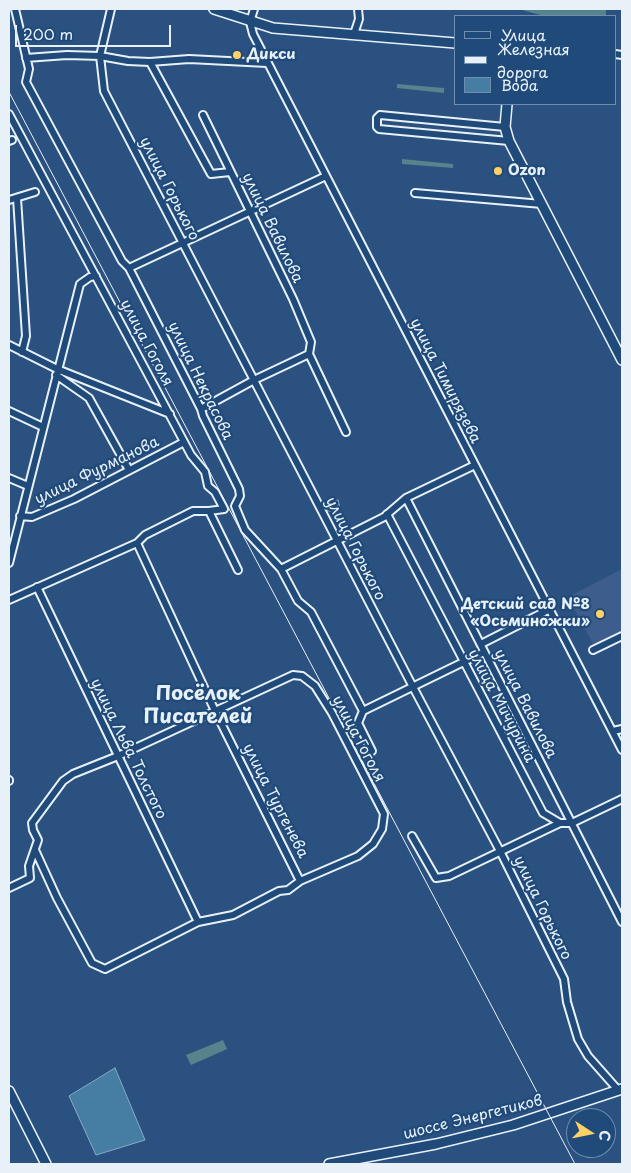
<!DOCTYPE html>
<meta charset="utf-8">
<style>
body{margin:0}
#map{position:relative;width:631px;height:1173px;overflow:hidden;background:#2b5181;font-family:"Playpen Sans",sans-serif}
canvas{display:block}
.frame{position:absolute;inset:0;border:10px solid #e8f1f8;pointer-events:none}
.legend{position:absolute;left:454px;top:15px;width:162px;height:90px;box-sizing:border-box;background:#1f4a7a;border:1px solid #6f8dac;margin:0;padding:6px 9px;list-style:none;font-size:15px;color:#e8f1f8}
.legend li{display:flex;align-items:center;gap:10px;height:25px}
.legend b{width:25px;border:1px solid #6f8dac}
.north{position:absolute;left:566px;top:1108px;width:50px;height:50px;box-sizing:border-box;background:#1f4a7a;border:1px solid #6f8dac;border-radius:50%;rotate:101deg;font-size:14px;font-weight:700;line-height:20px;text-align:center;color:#e8f1f8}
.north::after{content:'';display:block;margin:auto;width:18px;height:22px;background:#ffd166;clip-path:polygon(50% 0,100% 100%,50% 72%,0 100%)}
.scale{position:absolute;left:15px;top:25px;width:156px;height:22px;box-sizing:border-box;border:2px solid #e8f1f8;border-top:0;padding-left:6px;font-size:15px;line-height:18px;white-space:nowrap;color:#e8f1f8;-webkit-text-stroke:4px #1f4a7a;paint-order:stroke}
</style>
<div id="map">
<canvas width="631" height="1173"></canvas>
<div class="frame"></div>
<ul class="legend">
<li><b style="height:6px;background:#1f4a7a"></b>Улица</li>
<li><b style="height:6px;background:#e8f1f8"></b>Железная дорога</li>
<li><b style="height:14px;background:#467da3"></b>Вода</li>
</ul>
<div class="north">С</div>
<div class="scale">200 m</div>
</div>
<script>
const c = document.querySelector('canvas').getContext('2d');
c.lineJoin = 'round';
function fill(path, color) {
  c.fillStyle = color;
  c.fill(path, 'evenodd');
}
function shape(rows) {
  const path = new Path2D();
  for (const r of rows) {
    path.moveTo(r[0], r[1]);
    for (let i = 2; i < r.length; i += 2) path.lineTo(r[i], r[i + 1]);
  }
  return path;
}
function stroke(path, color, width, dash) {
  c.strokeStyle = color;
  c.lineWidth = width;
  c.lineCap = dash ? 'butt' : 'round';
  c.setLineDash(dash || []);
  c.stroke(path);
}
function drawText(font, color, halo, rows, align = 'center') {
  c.font = font + ' "Playpen Sans",sans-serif';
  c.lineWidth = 4.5;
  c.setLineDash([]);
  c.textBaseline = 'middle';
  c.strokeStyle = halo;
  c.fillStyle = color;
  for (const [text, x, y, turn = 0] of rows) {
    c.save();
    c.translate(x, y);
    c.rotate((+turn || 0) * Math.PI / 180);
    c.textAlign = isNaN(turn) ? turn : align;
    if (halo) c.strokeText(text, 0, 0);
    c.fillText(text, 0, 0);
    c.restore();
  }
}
const built = shape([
 [622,569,622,631,594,646,568,597]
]);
const green = shape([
 [518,9,606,9,606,16,544,16],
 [397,84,444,88,444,93,397,88],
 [402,159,453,164,453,168,402,164],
 [223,1040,227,1049,191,1065,186,1055]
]);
const water = shape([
 [338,500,340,508,333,511,327,511,327,505,338,500],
 [115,1068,145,1140,96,1155,69,1096,115,1068]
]);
const street = shape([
 [15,9,29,69,26,82,122,261,129,268,201,409,203,416,239,489,240,496,235,506,245,530,281,569,298,601,311,612,363,711,358,723,372,751],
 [111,9,100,56,104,91,413,687,500,851,564,979,567,1002,578,1039,588,1056,618,1090],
 [254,9,250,22,253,34,622,750],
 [354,34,359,19,358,9],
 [615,54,622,55],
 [26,58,67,55,100,56,128,61,150,62,189,59,267,63],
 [150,62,211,174,230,172],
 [9,114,191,455,205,472,208,486,215,492,224,509,209,511,238,570],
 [203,115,293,299,311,342,309,354],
 [505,127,380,115,377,118,377,127,379,129,509,141],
 [9,141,12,140],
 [415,193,542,204],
 [17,198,26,336,22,352],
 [9,200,35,192],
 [129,268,326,176],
 [9,345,57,369,170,414],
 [309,354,346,432],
 [56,375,89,398,129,470],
 [201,409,254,380,309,354],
 [9,411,43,427],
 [9,478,28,486],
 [406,498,622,922],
 [387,514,543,813,560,823],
 [20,516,32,517,74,499,184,442],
 [137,543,215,711,300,881],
 [9,563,80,284,90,277,96,276],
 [281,569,384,517,406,498,475,465],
 [37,587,198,922],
 [9,600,137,543,145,535,193,511,209,511],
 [481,644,550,609],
 [593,650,622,636],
 [363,711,484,652],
 [613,731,622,729],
 [9,780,9,781],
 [412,836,436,878,449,876,560,823,572,823,622,799],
 [9,888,30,878,29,866,38,840,33,830,32,823,63,781,73,774,118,756,293,675,302,676,315,686,332,713,384,814,382,829,373,844,358,856,300,881,288,890,279,891,233,915,198,922,105,969,92,963,57,898,35,850]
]);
const secondary = shape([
 [214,9,273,28,455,43],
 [507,104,505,127,509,141,622,360],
 [9,1091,46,1164],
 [329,1164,436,1144,513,1125,622,1089]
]);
const rail = shape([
 [9,92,575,1164]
]);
const markers = [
 [237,55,5,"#ffd166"],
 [498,171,5,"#ffd166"],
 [600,614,5,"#ffd166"]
];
const poiNames = [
 ["Дикси",247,55],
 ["Ozon",508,171],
 ["Детский сад №8",590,605,"right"],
 ["«Осьминожки»",590,622,"right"]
];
const streetNames = [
 ["улица Горького",169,189,63],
 ["улица Вавилова",272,228,64],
 ["улица Гоголя",146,343,62],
 ["улица Некрасова",200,381,64],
 ["улица Тимирязева",445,381,63],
 ["улица Фурманова",97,471,-26],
 ["улица Горького",355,549,63],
 ["улица Вавилова",525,704,63],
 ["улица Мичурина",501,706,62],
 ["улица Гоголя",358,739,62],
 ["улица Льва Толстого",128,749,64],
 ["улица Тургенева",275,801,63],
 ["улица Горького",542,908,64],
 ["шоссе Энергетиков",473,1118,-14]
];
const districtNames = [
 ["Посёлок",198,694],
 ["Писателей",198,717]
];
fill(built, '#3d5e8c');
fill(green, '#57838c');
fill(water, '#467da3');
stroke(water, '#87abc5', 1);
stroke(street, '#e8f1f8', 10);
stroke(secondary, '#e8f1f8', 12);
stroke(street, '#1f4a7a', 6);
stroke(secondary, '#1f4a7a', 9);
stroke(rail, '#e8f1f8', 1);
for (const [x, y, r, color] of markers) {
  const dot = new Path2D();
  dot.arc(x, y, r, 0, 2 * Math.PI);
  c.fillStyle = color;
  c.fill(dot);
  stroke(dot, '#1f4a7a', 2);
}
drawText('bold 15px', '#e8f1f8', '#1f4a7a', poiNames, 'left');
drawText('15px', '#e8f1f8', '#1f4a7a', streetNames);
drawText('bold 20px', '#e8f1f8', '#1f4a7a', districtNames);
</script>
